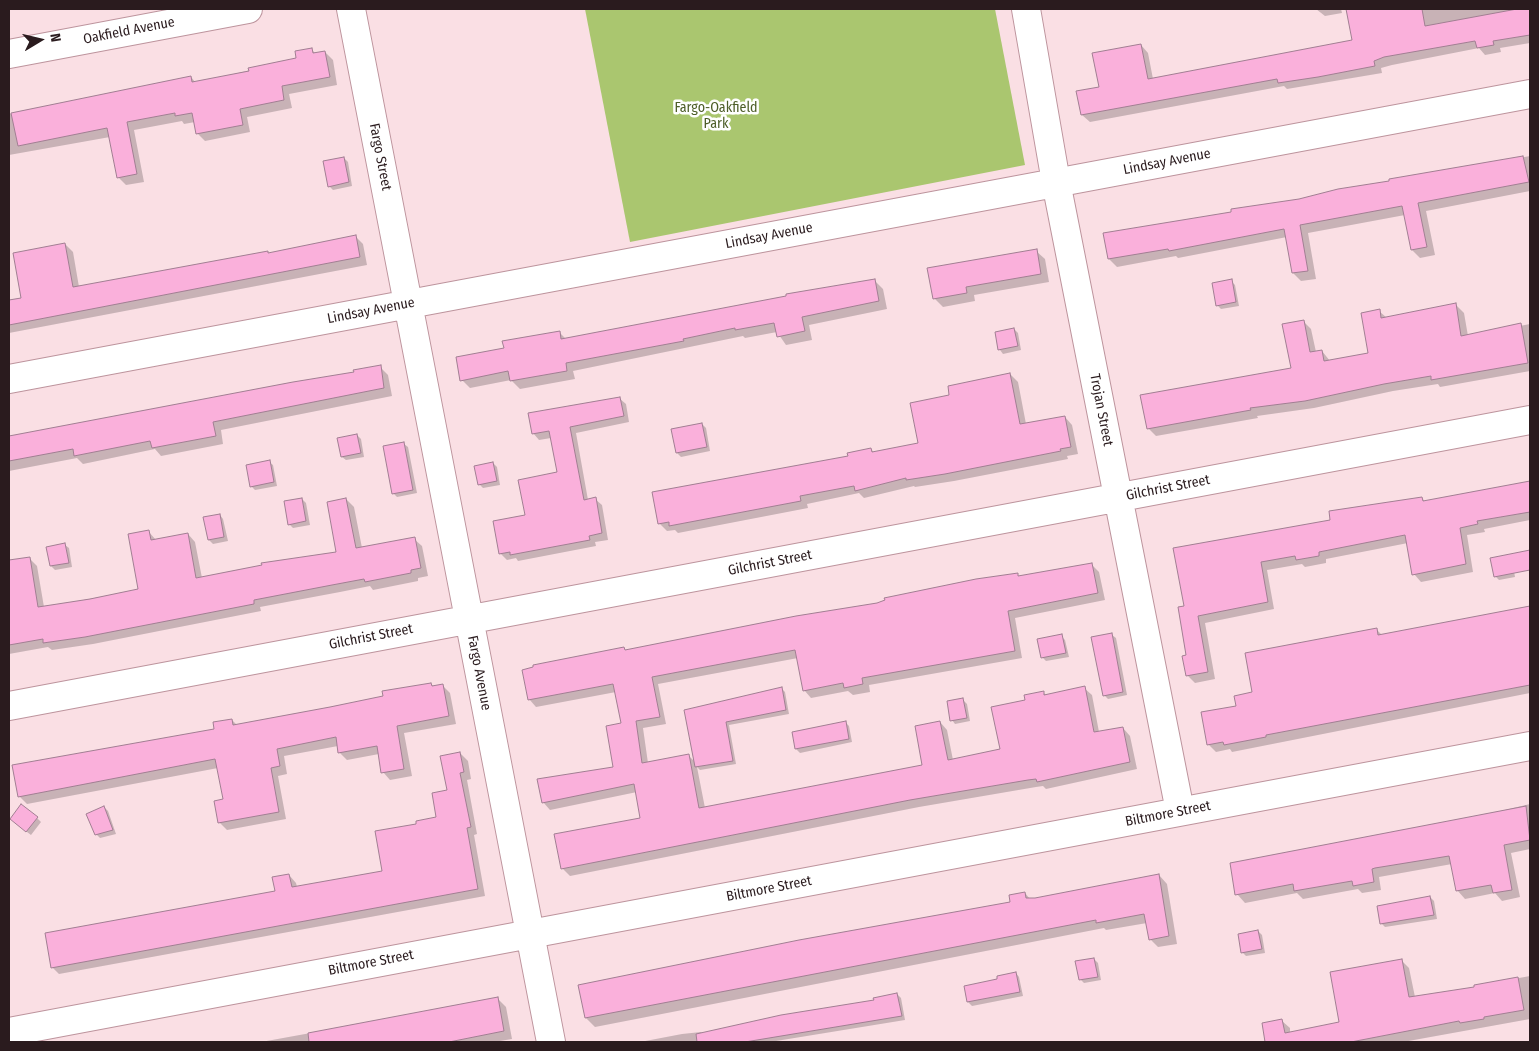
<!DOCTYPE html>
<style>
body{margin:0}
#map{position:relative;width:1539px;height:1051px;overflow:hidden;background:#fadfe4;font-family:"Fira Sans Condensed",sans-serif}
canvas{display:block}
.frame{position:absolute;inset:0;border:10px solid #2a1b1e;pointer-events:none}
.north{position:absolute;left:15px;top:15px;width:50px;height:50px;-webkit-text-stroke:4px #fff;paint-order:stroke;rotate:81deg;font-size:14px;font-weight:700;line-height:20px;text-align:center;color:#2a1b1e}
.north::after{content:'';display:block;margin:auto;width:18px;height:22px;background:#2a1b1e;clip-path:polygon(50% 0,100% 100%,50% 72%,0 100%)}
</style>
<div id="map">
<canvas width="1539" height="1051"></canvas>
<div class="frame"></div>
<div class="north">N</div>
</div>
<script>
const c = document.querySelector('canvas').getContext('2d');
c.lineJoin = 'round';
function fill(path, color) {
  c.fillStyle = color;
  c.fill(path, 'evenodd');
}
function shape(rows) {
  const path = new Path2D();
  for (const r of rows) {
    path.moveTo(r[0], r[1]);
    for (let i = 2; i < r.length; i += 2) path.lineTo(r[i], r[i + 1]);
  }
  return path;
}
function stroke(path, color, width, dash) {
  c.strokeStyle = color;
  c.lineWidth = width;
  c.lineCap = dash ? 'butt' : 'round';
  c.setLineDash(dash || []);
  c.stroke(path);
}
function drawText(font, color, halo, rows, align = 'center') {
  c.font = font + ' "Fira Sans Condensed",sans-serif';
  c.lineWidth = 5;
  c.setLineDash([]);
  c.textBaseline = 'middle';
  c.strokeStyle = halo;
  c.fillStyle = color;
  for (const [text, x, y, turn = 0] of rows) {
    c.save();
    c.translate(x, y);
    c.rotate((+turn || 0) * Math.PI / 180);
    c.textAlign = isNaN(turn) ? turn : align;
    if (halo) c.strokeText(text, 0, 0);
    c.fillText(text, 0, 0);
    c.restore();
  }
}
const green = shape([
 [585,9,995,9,1025,165,630,242]
]);
const shadow = shape([
 [1316,9,1341,9,1342,13,1325,16],
 [1348,9,1530,9,1530,43,1500,48,1501,52,1485,55,1479,48,1392,65,1381,68,1382,73,1287,89,1284,86,1090,122,1082,115,1100,88,1141,45,1148,53,1153,79,1354,41],
 [311,49,316,54,325,52,333,60,337,85,289,94,292,108,247,117,250,132,205,141,197,133,195,122,184,124,182,121,134,130,144,182,126,185,118,177,110,137,9,155,9,114,191,77,196,83,297,59],
 [1530,156,1530,191,1426,211,1435,255,1420,258,1412,250,1405,215,1308,233,1316,279,1301,281,1293,273,1287,237,1178,258,1176,256,1117,267,1109,259,1299,200],
 [344,158,348,162,352,186,333,190,329,186],
 [355,236,363,244,367,265,9,333,9,301,22,298,65,244,73,252,79,287,267,252,269,254],
 [1036,251,1045,259,1049,282,974,295,975,301,943,307,935,299],
 [874,280,883,289,887,309,809,325,812,340,786,345,777,332,745,338,743,336,573,371,575,379,520,389,511,380,470,388,462,380,505,349,559,332,566,339],
 [1231,281,1235,285,1239,306,1221,309,1217,305],
 [1456,305,1464,313,1468,336,1530,324,1530,371,1440,387,1438,384,1393,391,1314,408,1257,416,1258,418,1156,436,1148,428,1293,369,1303,321,1311,329,1316,352,1322,351,1330,361,1369,354,1379,311,1387,318],
 [1014,329,1018,333,1021,350,1003,354,1000,350],
 [380,367,388,375,392,396,221,430,223,444,161,456,155,449,83,464,77,458,9,471,9,438,355,373],
 [1010,374,1018,382,1026,424,1065,417,1072,425,1078,454,1067,456,1068,459,954,481,915,487,914,486,864,498,859,493,807,504,808,508,678,533,675,530,667,531,659,523,871,449,874,453,919,444,951,396],
 [619,398,626,404,629,422,576,433,588,500,595,499,602,505,608,540,595,542,596,546,518,561,516,558,507,560,500,553,558,473,551,438,539,440,533,433],
 [702,424,706,428,710,451,681,457,677,453],
 [357,435,361,439,364,457,346,460,342,457],
 [404,444,408,447,417,493,397,497,393,493],
 [269,462,273,465,277,486,255,490,251,486],
 [493,463,497,467,500,485,483,488,479,484],
 [1530,482,1530,520,1484,529,1485,532,1467,535,1473,572,1421,582,1414,574,1408,543,1326,559,1326,563,1305,567,1302,564,1267,570,1274,609,1205,623,1215,679,1195,683,1187,675,1185,607,1175,549,1331,521,1422,498,1425,502],
 [302,499,306,503,310,525,293,528,289,524],
 [346,499,354,507,362,548,414,539,422,546,428,576,418,578,418,581,373,590,370,586,340,592,260,607,261,611,93,644,52,650,48,647,9,654,9,614,19,612,29,558,37,566,44,607,140,590,148,531,156,540,188,534,195,542,202,578,337,553],
 [220,515,223,519,228,541,213,544,209,540],
 [65,545,69,548,72,567,55,570,51,566],
 [1512,560,1515,577,1499,580,1495,576],
 [1091,564,1099,572,1105,600,1015,618,1022,658,869,685,870,692,853,695,848,691,811,698,804,690,798,658,658,684,666,724,643,728,648,763,689,756,696,763,686,711,781,688,785,692,789,714,729,725,736,764,700,770,697,767,705,808,923,766,940,722,947,730,953,760,1001,750,1026,701,1043,692,1046,695,1084,688,1092,695,1099,732,1123,728,1130,736,1137,769,1046,789,1043,786,1036,787,919,807,570,876,562,868,642,819,637,792,550,810,543,802,615,768,623,724,616,692,536,707,529,699,624,649,626,651,877,605,1017,575,1019,577],
 [1530,607,1530,693,1232,752,1230,749,1216,752,1208,744,1237,707,1254,693,1377,630,1382,635],
 [1112,635,1116,638,1127,695,1108,699,1104,695],
 [1061,636,1065,640,1069,657,1046,661,1042,657],
 [431,684,434,687,442,685,450,693,456,724,404,733,412,776,390,780,383,772,379,754,347,760,340,753,338,746,284,756,287,774,278,776,286,819,227,830,219,822,224,800,218,768,27,804,19,796,216,730,232,720,237,725,384,697],
 [963,700,967,704,970,721,955,724,952,720],
 [845,722,849,726,852,742,800,753,796,749],
 [460,753,468,761,471,779,467,780,477,834,474,835,485,896,59,974,52,967,276,892,289,875,296,883,297,887,383,872,438,818],
 [1530,804,1530,849,1511,853,1520,897,1502,901,1495,893,1465,899,1457,890,1452,864,1379,877,1381,890,1362,893,1358,889,1303,899,1297,893,1245,903,1237,894,1231,864,1463,820],
 [104,807,108,811,116,834,100,838,96,834],
 [37,818,41,822,31,835,15,823],
 [1159,875,1167,884,1177,944,1158,947,1150,939,1147,923,1106,930,1104,928,595,1027,586,1018,580,986,1011,903,1025,893,1030,899,1035,899],
 [1430,897,1434,901,1437,919,1385,927,1381,923],
 [1258,931,1262,935,1265,953,1246,956,1242,952],
 [1094,959,1098,963,1101,980,1084,983,1080,979],
 [1401,960,1409,968,1415,997,1476,988,1475,986,1530,976,1530,1019,1403,1042,1267,1042,1263,1024,1282,1021,1290,1028,1290,1033,1340,1024],
 [1016,973,1019,977,1023,996,972,1006,968,1002,966,987,999,980],
 [897,994,901,998,905,1020,770,1042,640,1042,682,1034,701,1032,703,1034,875,1001],
 [498,999,506,1007,512,1039,494,1042,261,1042]
]);
const building = shape([
 [1346,9,1422,9,1425,26,1517,9,1530,9,1530,35,1493,41,1494,45,1477,48,1475,41,1384,57,1374,61,1375,66,1318,77,1278,83,1277,79,1081,115,1076,91,1099,87,1092,53,1141,44,1148,79,1352,40,1346,9],
 [312,48,313,53,325,51,330,77,282,86,284,100,240,109,243,125,196,134,192,113,175,116,175,113,127,122,137,174,117,178,107,128,18,146,11,113,191,76,192,82,249,71,248,68,296,58,295,51,312,48],
 [1523,156,1529,182,1418,203,1427,247,1411,250,1402,206,1300,225,1308,271,1292,273,1284,229,1169,251,1168,249,1108,259,1103,233,1231,212,1231,209,1299,199,1338,189,1389,181,1389,179,1523,156],
 [344,157,349,182,328,187,323,161,344,157],
 [356,235,360,257,9,325,9,300,21,298,13,253,65,243,73,287,268,251,268,253,356,235],
 [1037,249,1041,274,966,287,967,293,933,299,927,268,1037,249],
 [875,279,879,301,802,317,805,331,777,337,774,323,735,330,735,328,683,339,684,341,566,363,567,371,510,381,508,371,460,381,456,357,504,348,502,341,560,331,561,339,786,296,786,294,875,279],
 [1232,279,1236,302,1216,306,1212,283,1232,279],
 [1456,303,1461,336,1521,323,1528,363,1431,380,1431,376,1384,384,1305,401,1250,408,1251,410,1147,429,1140,395,1291,368,1282,324,1304,320,1310,352,1322,350,1324,361,1368,353,1361,313,1380,309,1381,318,1456,303],
 [1014,328,1018,346,998,350,995,332,1014,328],
 [381,365,384,388,213,422,216,436,152,448,150,441,74,456,73,449,9,461,9,436,293,382,354,372,353,370,381,365],
 [1010,373,1020,424,1065,416,1071,447,1060,449,1061,451,945,474,906,480,906,478,855,491,854,486,800,496,801,501,669,526,669,522,658,524,652,492,848,456,847,453,871,448,872,452,918,443,910,403,949,395,948,386,1010,373],
 [620,397,624,416,570,427,584,500,596,497,602,533,589,536,590,540,510,555,510,552,499,554,493,521,525,515,518,480,557,472,549,431,532,434,528,413,620,397],
 [702,423,707,447,676,453,671,429,702,423],
 [357,434,361,453,341,457,337,438,357,434],
 [404,442,413,490,392,494,383,446,404,442],
 [270,460,274,482,250,487,246,465,270,460],
 [493,462,497,481,478,485,474,466,493,462],
 [1530,481,1530,512,1477,521,1478,524,1460,528,1466,564,1412,575,1405,535,1319,552,1319,556,1296,560,1295,556,1261,562,1268,602,1198,616,1208,672,1186,676,1182,656,1186,655,1178,607,1184,606,1173,548,1330,520,1329,511,1422,497,1423,501,1530,481],
 [302,498,306,521,288,525,284,501,302,498],
 [346,498,356,548,415,537,421,568,411,570,411,573,365,582,364,579,332,585,254,600,254,604,85,637,43,643,43,639,9,645,9,560,30,557,38,607,90,599,138,589,128,534,149,530,151,540,188,533,196,578,262,565,261,563,336,552,327,502,346,498],
 [220,514,224,537,208,540,203,517,220,514],
 [65,543,69,563,50,566,46,547,65,543],
 [1530,550,1530,570,1494,577,1490,558,1530,550],
 [1092,563,1098,593,1008,611,1015,651,862,678,863,684,844,688,843,683,803,691,795,650,652,677,660,717,636,721,642,763,689,754,699,808,922,765,915,726,940,721,948,760,1000,749,991,707,1025,700,1024,695,1044,691,1044,695,1085,686,1094,732,1123,727,1130,762,1037,782,1036,779,1028,780,910,800,561,869,554,834,640,818,634,784,542,803,537,779,613,767,606,726,621,723,613,684,528,700,522,670,533,667,533,665,624,647,625,650,796,616,877,603,885,600,884,598,976,579,1018,573,1018,576,1092,563],
 [1530,606,1530,685,1266,735,1266,737,1224,745,1223,742,1207,745,1201,712,1236,706,1234,696,1252,692,1245,653,1377,628,1378,635,1530,606],
 [1112,633,1123,692,1103,696,1091,637,1112,633],
 [1062,634,1066,653,1041,658,1037,639,1062,634],
 [431,683,432,686,443,684,449,716,397,726,404,769,381,773,377,746,338,753,336,737,277,749,280,766,271,768,279,812,218,823,214,801,223,799,215,759,18,797,12,765,214,729,213,722,232,719,233,725,330,707,383,696,382,691,431,683],
 [782,687,786,710,726,722,733,761,695,767,684,710,782,687],
 [963,698,967,718,950,721,947,701,963,698],
 [846,721,849,739,795,749,792,732,846,721],
 [460,752,464,772,460,773,471,827,467,828,478,889,51,968,45,933,275,891,272,877,289,874,292,887,382,871,375,831,416,824,416,821,436,817,432,793,447,790,440,756,460,752],
 [21,804,38,817,26,832,10,819,21,804],
 [104,806,113,830,95,835,86,814,104,806],
 [1526,806,1530,840,1504,845,1512,890,1493,893,1491,885,1456,891,1449,856,1375,868,1372,869,1374,882,1353,886,1352,881,1294,891,1293,884,1235,895,1230,863,1526,806],
 [1159,874,1169,936,1149,940,1144,914,1096,923,1096,920,585,1018,578,985,799,940,1010,902,1009,895,1025,892,1026,898,1035,898,1159,874],
 [1430,896,1434,915,1380,924,1377,906,1430,896],
 [1258,930,1262,949,1241,953,1238,934,1258,930],
 [1094,958,1098,977,1079,980,1075,961,1094,958],
 [1402,959,1409,997,1474,987,1474,985,1518,977,1524,1010,1484,1017,1484,1019,1460,1023,1459,1021,1351,1042,1265,1042,1262,1023,1282,1019,1285,1033,1339,1022,1330,972,1402,959],
 [1016,972,1020,992,967,1002,964,986,997,979,997,976,1016,972],
 [897,993,902,1016,745,1042,697,1042,696,1034,781,1015,874,1000,873,998,897,993],
 [498,997,504,1031,449,1042,309,1042,308,1033,498,997]
]);
const minor = shape([
 [351,9,551,1042],
 [1026,9,1056,182,1180,811],
 [9,54,248,9],
 [9,379,1530,94],
 [9,706,1530,420],
 [9,1032,1530,746]
]);
const streetNames = [
 ["Oakfield Avenue",129,31,-11],
 ["Fargo Street",380,157,79],
 ["Lindsay Avenue",1167,162,-11],
 ["Lindsay Avenue",769,236,-11],
 ["Lindsay Avenue",371,311,-11],
 ["Trojan Street",1101,410,79],
 ["Gilchrist Street",1168,488,-11],
 ["Gilchrist Street",770,563,-11],
 ["Gilchrist Street",371,637,-11],
 ["Fargo Avenue",479,673,79],
 ["Biltmore Street",1168,814,-11],
 ["Biltmore Street",769,889,-11],
 ["Biltmore Street",371,963,-11]
];
const parkNames = [
 ["Fargo-Oakfield",716,108],
 ["Park",716,124]
];
fill(green, '#aac66f');
fill(shadow, '#0003');
fill(building, '#fab0db');
stroke(building, '#a17e92', 1);
stroke(minor, '#bd949d', 30);
stroke(minor, '#fff', 28);
drawText('14px', '#2a1b1e', '#fff', streetNames);
drawText('14px', '#4d5e28', '#fff', parkNames);
</script>
